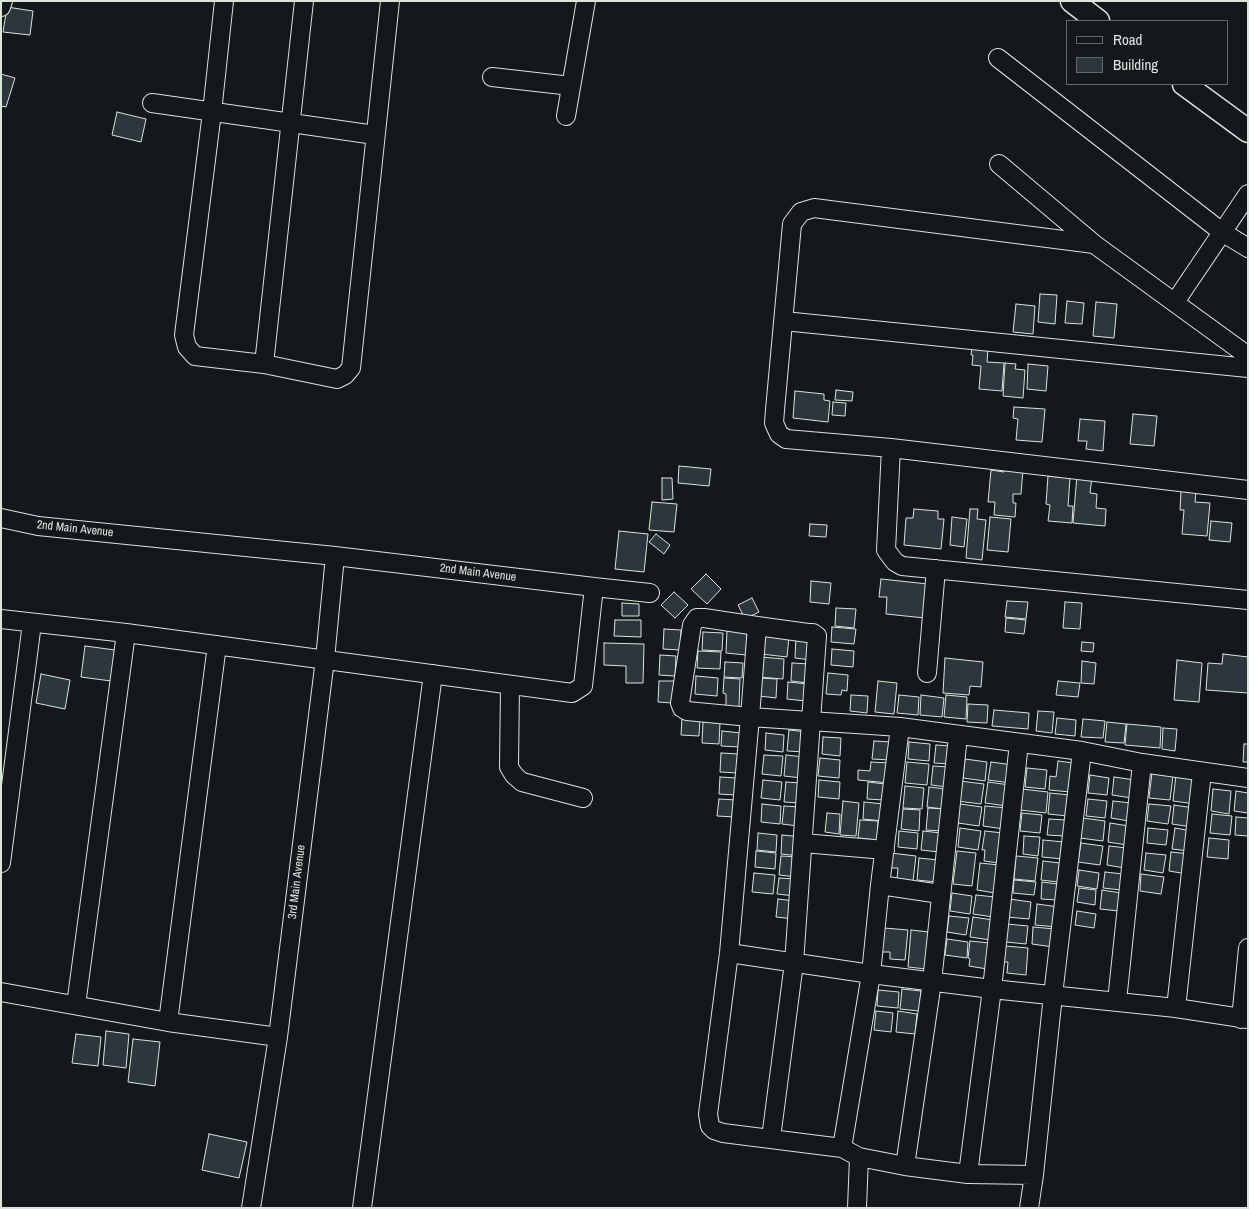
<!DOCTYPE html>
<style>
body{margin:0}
#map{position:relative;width:1249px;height:1209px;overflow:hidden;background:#14181c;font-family:"Archivo Narrow",sans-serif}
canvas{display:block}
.frame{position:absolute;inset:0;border:2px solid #d8e6dc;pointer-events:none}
.legend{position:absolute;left:1066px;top:20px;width:162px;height:65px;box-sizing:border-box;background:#14181c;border:1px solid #626a69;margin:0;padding:6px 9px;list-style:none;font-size:15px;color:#d8e6dc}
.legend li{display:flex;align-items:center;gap:10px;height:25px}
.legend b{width:25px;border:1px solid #626a69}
</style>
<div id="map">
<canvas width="1249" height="1209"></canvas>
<div class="frame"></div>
<ul class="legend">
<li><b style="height:6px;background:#14181c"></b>Road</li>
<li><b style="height:14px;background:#2c363c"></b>Building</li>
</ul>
</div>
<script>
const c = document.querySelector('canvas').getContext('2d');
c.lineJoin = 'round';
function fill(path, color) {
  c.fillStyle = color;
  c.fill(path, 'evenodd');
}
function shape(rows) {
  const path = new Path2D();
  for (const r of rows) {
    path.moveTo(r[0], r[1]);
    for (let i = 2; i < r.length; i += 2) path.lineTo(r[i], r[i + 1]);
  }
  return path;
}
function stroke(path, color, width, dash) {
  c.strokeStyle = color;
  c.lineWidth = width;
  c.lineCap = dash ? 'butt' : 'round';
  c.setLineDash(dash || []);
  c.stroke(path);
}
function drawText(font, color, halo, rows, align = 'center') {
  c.font = font + ' "Archivo Narrow",sans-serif';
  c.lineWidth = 4;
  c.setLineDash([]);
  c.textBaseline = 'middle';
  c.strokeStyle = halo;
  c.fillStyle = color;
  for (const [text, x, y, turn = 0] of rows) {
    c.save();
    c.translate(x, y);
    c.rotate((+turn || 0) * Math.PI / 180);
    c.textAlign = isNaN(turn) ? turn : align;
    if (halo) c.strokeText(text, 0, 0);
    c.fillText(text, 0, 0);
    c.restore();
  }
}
const building = shape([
 [7,7,33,11,30,35,3,32,7,7],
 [1,74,15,78,6,107,1,106,1,74],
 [117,112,146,119,141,142,112,135,117,112],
 [1040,294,1057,295,1055,324,1038,322,1040,294],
 [1067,301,1084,303,1082,324,1065,323,1067,301],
 [1096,302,1117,304,1114,338,1093,336,1096,302],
 [1016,304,1035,306,1033,334,1013,332,1016,304],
 [972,347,988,349,987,362,1004,363,1002,391,979,389,981,366,972,365,973,355,971,355,972,347],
 [1005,363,1016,364,1015,369,1025,370,1023,398,1003,396,1005,363],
 [1028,364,1048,366,1046,391,1027,389,1028,364],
 [836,390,853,392,852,401,835,400,836,390],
 [795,391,824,394,824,400,830,401,828,422,793,418,795,391],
 [833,402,846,403,845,416,832,415,833,402],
 [1014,407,1045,409,1042,442,1016,440,1018,419,1013,418,1014,407],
 [1133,414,1157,416,1154,446,1130,444,1133,414],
 [1080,419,1105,421,1103,451,1086,449,1087,441,1078,441,1080,419],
 [679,466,711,469,709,486,678,483,679,466],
 [1004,467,1023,469,1021,494,1013,494,1013,503,1016,503,1015,517,994,515,995,502,988,502,991,470,1004,472,1004,467],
 [1077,475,1092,477,1090,493,1097,494,1096,508,1106,509,1105,526,1073,523,1077,475],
 [1048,476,1070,478,1068,506,1073,506,1072,523,1048,521,1050,505,1046,504,1048,476],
 [662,478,672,478,673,499,662,500,662,478],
 [1181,491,1196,492,1195,502,1210,503,1207,536,1182,534,1184,510,1180,510,1181,491],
 [652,502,677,504,674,532,649,530,652,502],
 [914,509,938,511,938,519,944,519,941,549,904,545,906,518,913,518,914,509],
 [970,509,978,509,977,519,986,520,982,560,966,558,970,509],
 [952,517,967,519,964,547,950,545,952,517],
 [990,517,1011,519,1008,552,987,550,990,517],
 [1211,521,1232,523,1230,542,1209,540,1211,521],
 [810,524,827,525,826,537,809,536,810,524],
 [619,531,648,534,644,572,615,569,619,531],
 [656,534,670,545,664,554,649,542,656,534],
 [706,574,721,589,707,604,691,589,706,574],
 [881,579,928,584,925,618,886,614,887,597,879,597,881,579],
 [811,581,831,583,829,604,810,602,811,581],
 [674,592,688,605,675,618,661,605,674,592],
 [752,598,759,612,745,619,738,605,752,598],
 [1007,601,1028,602,1026,619,1005,617,1007,601],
 [1065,602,1082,603,1080,629,1063,628,1065,602],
 [622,603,639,604,639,616,622,616,622,603],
 [836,608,856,609,854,628,835,626,836,608],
 [1006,618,1026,620,1024,634,1005,632,1006,618],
 [615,620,641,620,641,637,614,636,615,620],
 [832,627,856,629,854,644,831,642,832,627],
 [664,629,681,630,680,650,663,649,664,629],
 [727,630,747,631,746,655,726,653,727,630],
 [703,632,723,633,722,651,702,650,703,632],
 [763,635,789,637,787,657,761,654,763,635],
 [796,636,812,637,811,660,795,658,796,636],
 [1082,642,1094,643,1093,652,1081,651,1082,642],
 [604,643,644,644,643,683,626,683,626,666,604,665,604,643],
 [85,646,115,650,111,681,81,677,85,646],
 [832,649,854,651,853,667,831,665,832,649],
 [698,651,721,652,720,669,697,668,698,651],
 [1223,654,1248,657,1248,693,1206,690,1208,663,1222,664,1223,654],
 [660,655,676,656,675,676,659,675,660,655],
 [761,657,784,659,783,679,759,677,761,657],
 [945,658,983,662,981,687,970,686,969,695,943,693,945,658],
 [1177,660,1202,663,1199,702,1174,700,1177,660],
 [1082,661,1096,663,1094,684,1081,683,1082,661],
 [725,662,743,663,742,678,724,677,725,662],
 [792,663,810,664,808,683,791,681,792,663],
 [828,673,848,675,847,691,842,690,841,695,826,694,828,673],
 [41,674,70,680,65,709,36,703,41,674],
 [696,676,718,678,717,696,695,694,696,676],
 [724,678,740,679,739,707,726,706,726,694,723,693,724,678],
 [760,678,777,679,776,698,759,696,760,678],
 [659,681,674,681,672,703,658,702,659,681],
 [878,681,897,683,894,714,875,712,878,681],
 [1058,681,1080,683,1078,697,1056,695,1058,681],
 [788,682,808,684,806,701,787,699,788,682],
 [851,695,868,696,867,713,850,711,851,695],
 [899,695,919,697,918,715,897,713,899,695],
 [921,695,944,698,942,717,920,715,921,695],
 [946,695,967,697,966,719,944,717,946,695],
 [968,704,988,705,987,723,967,722,968,704],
 [994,710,1029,713,1028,729,992,726,994,710],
 [1038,711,1054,712,1052,733,1036,731,1038,711],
 [682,717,700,718,699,736,681,735,682,717],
 [1057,718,1076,720,1075,736,1055,734,1057,718],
 [1083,719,1105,721,1103,738,1081,737,1083,719],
 [703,722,720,723,719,744,702,743,703,722],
 [1107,722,1126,724,1124,743,1105,742,1107,722],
 [1127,724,1161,727,1160,748,1125,745,1127,724],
 [1163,728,1177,729,1175,751,1162,749,1163,728],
 [789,730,807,732,805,752,787,751,789,730],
 [722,731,741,733,740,747,721,746,722,731],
 [766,733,784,735,783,752,765,750,766,733],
 [823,737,841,738,840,756,822,754,823,737],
 [874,741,892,742,890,760,872,759,874,741],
 [909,742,930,744,929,761,908,759,909,742],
 [1244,744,1248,744,1248,762,1243,762,1244,744],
 [936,745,951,746,949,764,934,763,936,745],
 [721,753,739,754,738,773,720,772,721,753],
 [764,755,783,756,781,776,762,774,764,755],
 [786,755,804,757,802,778,784,776,786,755],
 [820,758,840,760,839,778,818,776,820,758],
 [965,759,987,762,985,781,963,778,965,759],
 [1058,761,1073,763,1070,792,1049,790,1050,776,1056,777,1058,761],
 [871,762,890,763,889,783,858,780,858,770,870,771,871,762],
 [907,762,929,764,927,785,905,783,907,762],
 [991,762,1013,765,1011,783,988,780,991,762],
 [933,766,949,767,947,787,931,785,933,766],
 [1027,768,1047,770,1045,789,1025,787,1027,768],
 [1152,773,1173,776,1170,800,1149,798,1152,773],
 [1090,775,1109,778,1107,795,1088,793,1090,775],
 [1176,775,1198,777,1195,804,1173,801,1176,775],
 [720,777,737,778,736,795,719,794,720,777],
 [1114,777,1135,780,1132,798,1112,795,1114,777],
 [763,780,782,782,780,800,761,798,763,780],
 [819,780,840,782,839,799,818,797,819,780],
 [960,781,984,784,981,804,957,801,960,781],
 [786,782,801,783,800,803,784,802,786,782],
 [868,782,885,784,884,800,867,799,868,782],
 [988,782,1010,785,1007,806,985,803,988,782],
 [905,786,924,788,922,809,903,808,905,786],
 [929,787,946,789,944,809,927,807,929,787],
 [1022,789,1048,792,1046,813,1020,810,1022,789],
 [1213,789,1231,791,1229,814,1211,811,1213,789],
 [1236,791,1248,793,1248,813,1234,811,1236,791],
 [1050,793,1070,795,1068,816,1048,814,1050,793],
 [719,799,736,800,735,817,717,816,719,799],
 [1088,799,1107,801,1105,818,1086,816,1088,799],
 [843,801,859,803,856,836,840,835,843,801],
 [1113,801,1131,803,1129,821,1111,818,1113,801],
 [864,802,884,804,883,821,863,819,864,802],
 [762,804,781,806,780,824,761,822,762,804],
 [960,804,982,807,979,826,958,823,960,804],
 [1149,804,1171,806,1168,824,1147,821,1149,804],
 [1174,805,1194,808,1192,827,1172,824,1174,805],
 [784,806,800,807,798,826,782,824,784,806],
 [985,806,1007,808,1004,829,983,826,985,806],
 [928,808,944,809,942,831,926,830,928,808],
 [903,809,920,810,919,831,901,829,903,809],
 [827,813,840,814,839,834,825,832,827,813],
 [1022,813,1042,815,1040,833,1020,831,1022,813],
 [1212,814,1232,816,1230,835,1210,833,1212,814],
 [1236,817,1248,818,1248,836,1235,835,1236,817],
 [1083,818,1105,821,1103,841,1080,838,1083,818],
 [1049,819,1066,820,1064,836,1047,835,1049,819],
 [860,820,878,821,877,840,858,838,860,820],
 [1110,823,1129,826,1127,845,1108,842,1110,823],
 [960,828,981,831,978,850,958,847,960,828],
 [1148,828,1168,830,1166,845,1147,843,1148,828],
 [1175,828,1192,831,1189,851,1172,849,1175,828],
 [899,831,918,833,917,849,898,847,899,831],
 [923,831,941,833,939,852,921,850,923,831],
 [985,831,1003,833,999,863,984,861,985,850,982,850,985,831],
 [758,833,777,835,776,852,757,850,758,833],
 [782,835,802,837,800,856,781,854,782,835],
 [1024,836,1040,837,1038,856,1023,854,1024,836],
 [1209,838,1229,840,1228,859,1207,857,1209,838],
 [1043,840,1064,842,1063,859,1042,857,1043,840],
 [1081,843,1103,846,1100,865,1078,862,1081,843],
 [1109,846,1127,848,1125,868,1107,865,1109,846],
 [756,851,776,853,775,869,755,867,756,851],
 [957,851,976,853,972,886,953,884,957,851],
 [1171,852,1190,854,1187,874,1169,871,1171,852],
 [891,853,916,856,913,881,897,879,898,868,890,868,891,853],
 [1146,853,1166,855,1163,873,1144,870,1146,853],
 [781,856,799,857,797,877,779,875,781,856],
 [1016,856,1038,858,1035,881,1014,879,1016,856],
 [919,858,938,860,936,882,917,880,919,858],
 [1043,861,1060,863,1058,882,1041,880,1043,861],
 [980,863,999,865,995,893,977,890,980,863],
 [1079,870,1099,873,1097,889,1077,886,1079,870],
 [1105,872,1123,874,1121,890,1103,888,1105,872],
 [754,873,775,875,773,894,752,892,754,873],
 [1141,874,1164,877,1161,894,1140,891,1141,874],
 [779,878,796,879,795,896,777,894,779,878],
 [1014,880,1036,882,1034,895,1013,893,1014,880],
 [1042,882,1058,884,1056,900,1041,899,1042,882],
 [1079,888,1096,890,1095,905,1077,902,1079,888],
 [1102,890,1121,893,1119,911,1100,909,1102,890],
 [952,893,972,896,970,914,950,911,952,893],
 [976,895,995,897,993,917,973,914,976,895],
 [778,899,795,901,794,919,776,917,778,899],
 [1009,899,1031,902,1029,919,1007,917,1009,899],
 [1037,904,1059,907,1057,927,1035,925,1037,904],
 [1077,911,1096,914,1094,928,1075,925,1077,911],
 [949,916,969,918,966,935,947,932,949,916],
 [973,917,993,920,991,940,970,937,973,917],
 [1007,924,1028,926,1026,944,1006,942,1007,924],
 [1033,927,1055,929,1053,947,1032,944,1033,927],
 [884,928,908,930,905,960,890,959,890,952,882,952,884,928],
 [911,930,929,932,926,969,908,967,911,930],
 [947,939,968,942,967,958,945,955,947,939],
 [970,941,990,943,987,969,969,966,970,959,968,958,970,941],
 [1005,946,1028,948,1026,975,1007,973,1008,962,1004,962,1005,946],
 [902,989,921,991,919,1011,900,1009,902,989],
 [878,990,899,992,898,1008,877,1006,878,990],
 [876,1011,893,1013,891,1032,874,1030,876,1011],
 [898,1011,917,1014,915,1034,896,1032,898,1011],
 [106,1031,129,1034,126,1068,103,1065,106,1031],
 [76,1034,101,1037,98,1066,72,1063,76,1034],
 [133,1039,160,1042,155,1086,128,1082,133,1039],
 [209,1134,247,1142,239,1178,202,1170,209,1134]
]);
const minor = shape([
 [224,1,212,112,184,335,187,347,195,356,264,364,337,379,345,375,351,368,390,1],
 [1,7,3,1],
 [998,58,1222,232,1248,248],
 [492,77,571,86],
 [152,103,375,135],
 [566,116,586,1],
 [999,164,1094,244,1248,356],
 [1094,244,814,208,801,212,792,224,775,410,774,423,779,434,786,439,891,448,1248,490],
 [1175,302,1248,194],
 [784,321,1248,368],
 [264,364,304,1],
 [891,448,886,550,895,562,902,566,1248,600],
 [1,518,38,526,335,556,594,587,583,686,572,693,126,633,1,619],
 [594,587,650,593],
 [757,626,750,717,687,711,682,708,680,703,692,625,697,618,704,618,757,626,808,633,813,633,817,636,794,963,771,1138],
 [927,673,936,569],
 [510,686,509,767,514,775,522,782,583,798],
 [803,843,885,850],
 [1,863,32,623],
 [880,885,940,894],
 [729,953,871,974,992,989,1176,1008,1248,1019],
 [1,992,168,1022,278,1037],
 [1117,1001,1142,763],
 [76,1005,126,633],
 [1176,1008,1202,772],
 [1241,1019,1248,948],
 [168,1022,217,645],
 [842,1148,871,974,880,885,900,727],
 [905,1166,932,982,958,736],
 [968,1174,992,989,1019,743],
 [1034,1175,968,1174,905,1166,859,1157,842,1148,723,1133,714,1130,710,1126,708,1114,729,953,750,717,900,727,1082,751,1142,763,1248,778],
 [251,1208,278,1037,325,659,335,556],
 [362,1208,433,674],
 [857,1208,859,1157],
 [1029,1208,1034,1175,1053,995,1082,751]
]);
const major = shape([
 [1072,1,1098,21],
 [1184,84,1248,131]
]);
const streetNames = [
 ["2nd Main Avenue",75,529,6],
 ["2nd Main Avenue",478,573,7],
 ["3rd Main Avenue",297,882,-83]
];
fill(building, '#2c363c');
stroke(building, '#d8e6dc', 1);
stroke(minor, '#d8e6dc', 20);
stroke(major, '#d8e6dc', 25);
stroke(minor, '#14181c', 18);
stroke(major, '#14181c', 22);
drawText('12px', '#d8e6dc', '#14181c', streetNames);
</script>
